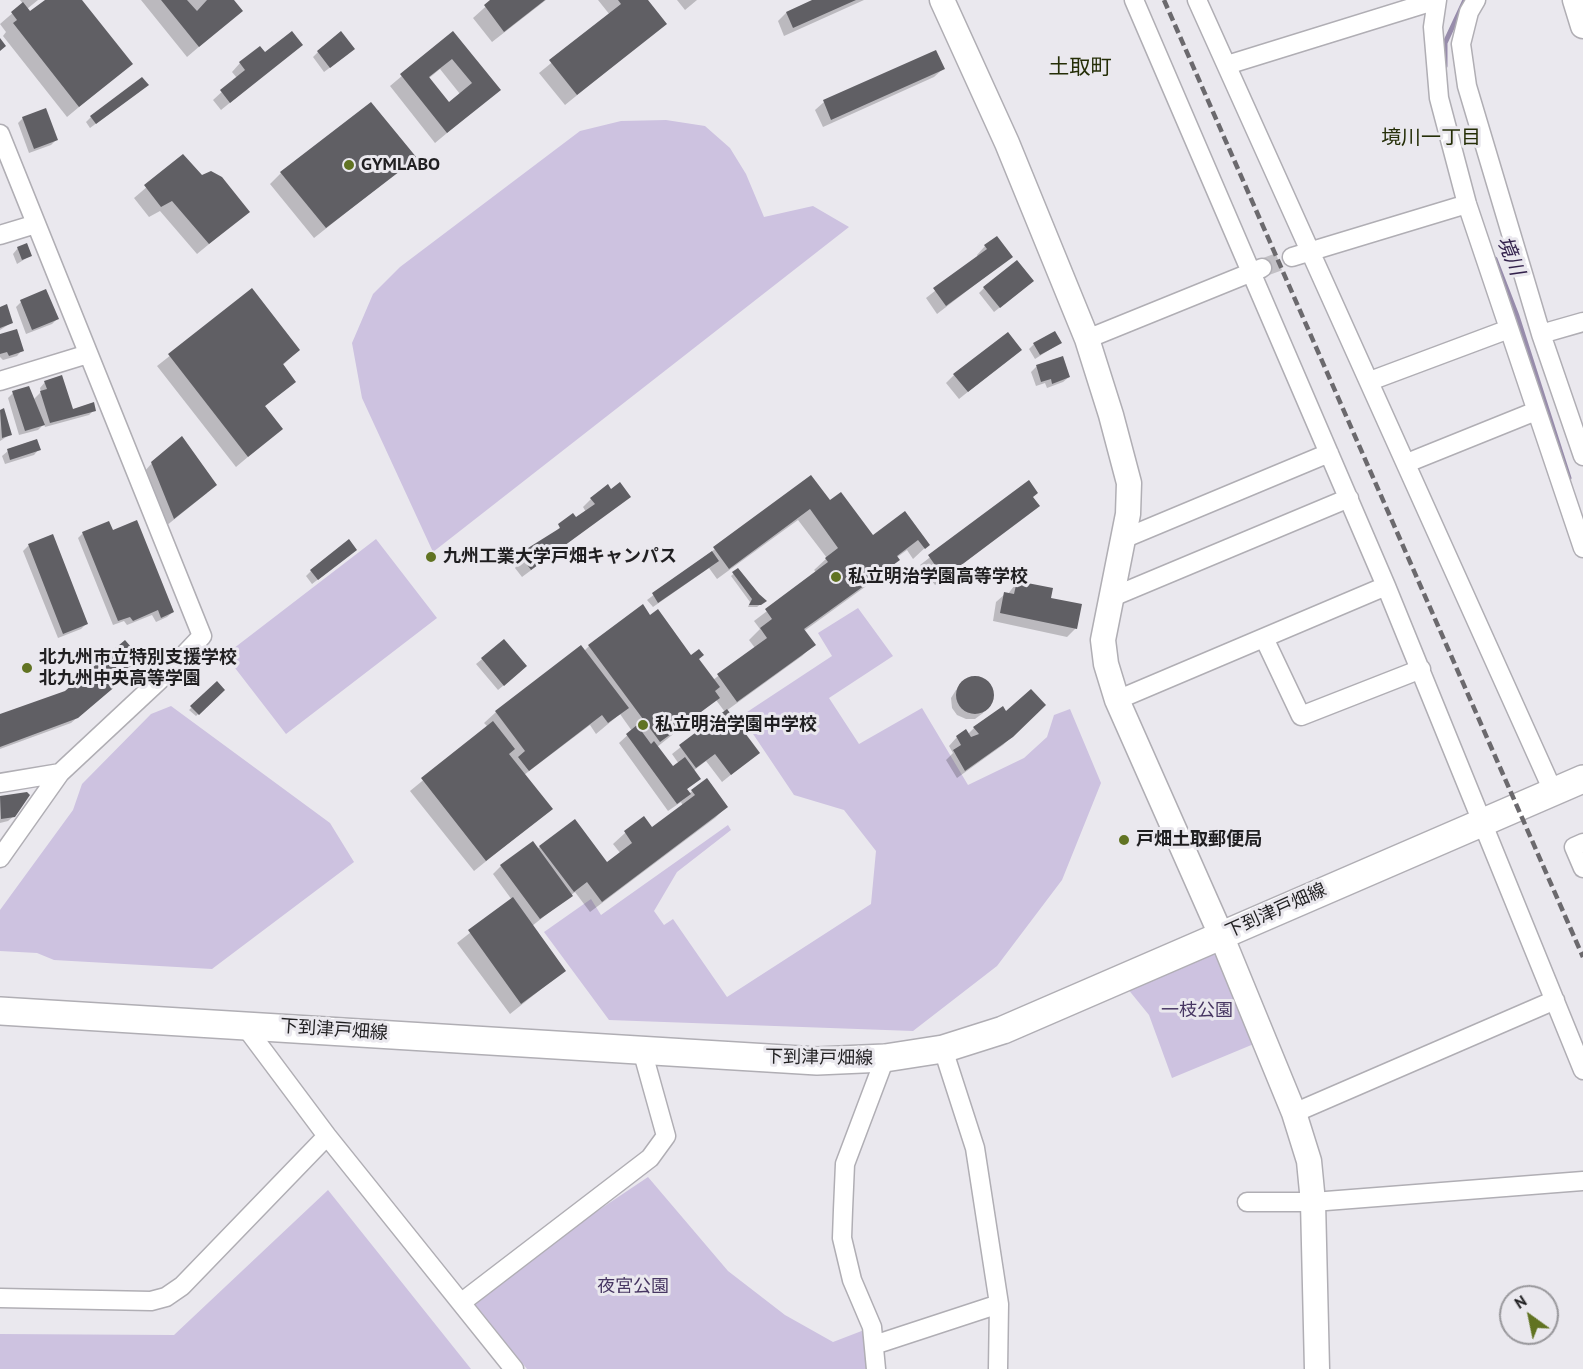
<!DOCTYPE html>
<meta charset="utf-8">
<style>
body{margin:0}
#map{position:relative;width:1583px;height:1369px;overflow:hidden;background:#eae8ee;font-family:"PT Sans",sans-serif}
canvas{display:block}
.north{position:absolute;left:1499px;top:1285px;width:60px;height:60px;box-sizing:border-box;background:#eae8ee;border:2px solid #99989c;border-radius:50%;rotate:327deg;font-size:16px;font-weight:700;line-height:24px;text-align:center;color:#201f21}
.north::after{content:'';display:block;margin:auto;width:21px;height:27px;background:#617322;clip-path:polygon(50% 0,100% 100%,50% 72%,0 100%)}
</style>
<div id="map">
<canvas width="1583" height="1369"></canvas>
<div class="north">N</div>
</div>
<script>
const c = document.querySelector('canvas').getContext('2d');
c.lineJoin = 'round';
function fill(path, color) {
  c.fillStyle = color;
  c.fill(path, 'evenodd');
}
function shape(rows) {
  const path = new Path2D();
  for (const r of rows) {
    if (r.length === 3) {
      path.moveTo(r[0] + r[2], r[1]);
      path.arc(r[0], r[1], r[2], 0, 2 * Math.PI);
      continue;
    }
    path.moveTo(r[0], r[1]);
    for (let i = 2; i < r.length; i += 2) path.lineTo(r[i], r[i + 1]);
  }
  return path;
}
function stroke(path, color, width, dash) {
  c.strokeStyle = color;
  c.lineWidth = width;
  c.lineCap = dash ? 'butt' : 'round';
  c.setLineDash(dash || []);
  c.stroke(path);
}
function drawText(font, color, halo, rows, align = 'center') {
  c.font = font + ' "PT Sans","Noto Sans JP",sans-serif';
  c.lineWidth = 6;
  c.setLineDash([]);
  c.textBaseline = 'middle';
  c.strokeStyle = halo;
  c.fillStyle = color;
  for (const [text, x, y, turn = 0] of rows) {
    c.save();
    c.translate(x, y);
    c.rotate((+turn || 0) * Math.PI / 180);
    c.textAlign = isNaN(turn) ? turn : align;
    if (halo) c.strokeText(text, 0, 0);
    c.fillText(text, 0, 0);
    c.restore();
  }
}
const green = shape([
 [666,120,705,126,730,148,746,174,764,217,813,206,849,227,433,552,362,398,352,343,373,294,400,267,580,131,621,121],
 [376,539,437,618,286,734,225,655],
 [858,608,893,656,829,698,859,744,922,708,968,785,1024,758,1047,737,1054,715,1070,709,1101,783,1062,880,997,966,913,1031,609,1020,544,932,591,899,601,915,728,825,731,830,677,872,654,911,664,925,673,919,727,997,871,904,876,851,844,810,794,795,741,716,832,656,818,633],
 [171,706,330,823,354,862,212,969,54,960,37,953,0,951,0,910,73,810,82,784,151,714],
 [1219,941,1261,1041,1172,1078,1149,1015,1123,983],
 [648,1177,728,1271,785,1315,833,1342,872,1327,873,1369,527,1369,469,1297],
 [328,1190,471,1369,0,1369,0,1334,174,1335]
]);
const shadow = shape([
 [20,0,38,0,27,9,30,14,47,0,80,0,131,64,67,117,3,36,6,32,0,24,23,4],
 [141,0,232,0,241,11,187,57],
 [493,0,546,0,492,42,473,18],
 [598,0,646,0,665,24,565,105,539,73,610,15],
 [677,0,697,0,685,10],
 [816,0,864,0,784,36,778,21,786,13],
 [453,33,499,90,435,143,390,86],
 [440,69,460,94,448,104,428,79],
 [301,45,221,110,213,100,237,78,232,72,240,63],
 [318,52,348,54,324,72,313,57],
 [943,69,934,77,823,127,815,110,824,102],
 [141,90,90,128,86,122,91,117],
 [23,118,56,140,51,145,29,153,18,123],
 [183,156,201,177,248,212,197,254,160,211,149,217,134,198],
 [415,158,314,238,270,184,281,173],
 [985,246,1011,257,937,314,926,298,978,257,977,255],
 [18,248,30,256,17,264,13,254],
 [1027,286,994,312,979,293,984,288],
 [252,291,298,350,282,366,294,382,264,407,281,429,236,467,157,366],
 [21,302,57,319,52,324,26,334,16,307],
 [0,308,11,323,0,330],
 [0,336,22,350,17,356,3,360,0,357],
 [1060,343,1035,359,1029,349,1034,344],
 [1020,350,959,399,946,383,954,375],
 [1062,358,1069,377,1063,382,1047,388,1045,383,1036,386,1031,372,1036,367],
 [45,382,72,411,94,410,89,415,45,427,44,424,38,430,19,435,8,398,13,393,33,400,41,392,40,388],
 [3,410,11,434,0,441,0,411],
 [39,449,34,455,5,464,2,456,8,451],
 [152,463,207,493,166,526,144,472],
 [811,477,829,502,872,537,905,513,928,545,913,559,907,550,896,558,898,560,887,571,804,631,814,644,802,656,726,711,758,753,722,782,706,761,693,771,699,779,686,790,689,794,692,791,726,807,715,818,590,912,575,892,532,926,564,971,510,1014,457,943,512,900,493,874,501,866,540,847,607,864,621,854,613,844,625,833,643,818,652,829,683,806,681,802,668,811,619,743,632,731,620,714,596,734,590,725,524,775,551,809,474,871,410,791,488,727,484,723,496,712,581,647,584,651,589,646,650,617,691,657,697,659,713,680,755,648,749,640,760,629,754,621,817,573,814,570,827,558,798,520,717,579,709,568,653,607,647,600],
 [716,700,725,712,672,754,679,764,672,768,657,747],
 [1028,482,1032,498,1038,506,935,585,920,565],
 [611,491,629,497,522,577,515,568,529,549,551,536,573,515,576,520,586,512,583,507,591,499],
 [112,532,173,612,167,617,156,622,152,615,127,625,124,621,113,625,78,538,83,533],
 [52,536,87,623,81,629,58,638,23,551,28,546],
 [350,555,312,584,306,576,311,571],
 [738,570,765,601,757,607,748,607,750,602,731,576],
 [1017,582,1049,599,1076,628,1067,637,993,621,996,602,1005,594,1008,594],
 [504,641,520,672,498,690,476,664],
 [136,667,71,723,0,749,0,715],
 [969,678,978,678,987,682,992,689,993,699,983,713,975,719,966,719,957,715,952,708,951,698,956,690],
 [217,683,223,690,196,716,189,710],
 [1044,705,1003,745,957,778,946,760,953,753,949,746,957,737,968,734,974,728,1006,713],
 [26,793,14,816,8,821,0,823,0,797]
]);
const stream = shape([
 [1445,66,1445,43,1465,0],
 [1495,259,1517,316,1569,478]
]);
const building = shape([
 [45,0,82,0,133,64,79,107,13,23,17,20,11,12,23,2,30,11],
 [161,0,187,0,197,11,207,0,234,0,243,11,199,47],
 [490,0,545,0,504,32,484,5],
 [618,0,648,0,667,24,577,95,549,60,621,4],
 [812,0,856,0,793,28,786,12],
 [292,31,303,45,230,103,220,90,245,70,239,62,260,46,265,52],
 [341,31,355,49,330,68,317,51],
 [453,31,501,90,447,133,400,74],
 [452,59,472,83,449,102,429,77],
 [0,38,6,46,0,51],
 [936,50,945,69,831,120,823,100],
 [142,77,149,85,96,124,90,116],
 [371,102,417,158,326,228,280,172],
 [46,108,58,140,34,149,22,117],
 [183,154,202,175,211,171,222,177,250,212,209,244,172,201,161,207,144,185],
 [997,236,1013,257,946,306,933,288,987,249,984,245],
 [27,243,32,256,22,260,17,247],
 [1017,260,1034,281,1000,308,983,287],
 [252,288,300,350,283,364,296,382,265,406,283,429,248,457,168,354],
 [46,289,59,319,32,330,20,300],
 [7,304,13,323,0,328,0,307],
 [17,329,24,351,9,356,7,352,0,354,0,334],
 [1055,331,1062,343,1040,355,1033,343],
 [1008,332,1022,350,968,392,953,374],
 [1063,356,1070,377,1052,384,1051,379,1041,382,1036,365],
 [62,375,73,409,94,402,96,411,50,423,40,391,47,389,44,381],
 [29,386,45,425,25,431,12,391],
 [4,408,12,435,2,438,0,410],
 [182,436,217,485,174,519,151,462],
 [37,439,41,450,10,460,7,449],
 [811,475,830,500,841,492,873,535,905,511,930,545,925,549,918,540,897,556,900,560,804,629,816,645,737,702,717,674,767,638,760,628,772,619,765,609,828,562,825,558,838,548,810,509,729,569,713,547],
 [1029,480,1038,493,1033,497,1040,506,944,578,928,555],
 [620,482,631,497,531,570,523,559,531,553,528,548,560,528,558,524,573,513,576,517,595,504,590,498,608,484,611,489],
 [137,520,174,612,161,618,158,610,133,621,130,617,118,621,82,532,109,521,113,530],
 [53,534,88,624,63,634,28,544],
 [349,539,357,550,318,580,310,570],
 [712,551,719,561,658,603,652,593],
 [738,568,759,594,767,601,761,605,749,605,752,599,732,572],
 [1017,581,1053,588,1051,598,1082,604,1077,629,1000,613,1004,592,1014,594],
 [643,604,650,615,658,609,691,655,699,649,704,655,699,659,720,687,715,691,720,698,660,742,588,645],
 [504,639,527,666,504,686,481,658],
 [125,640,144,662,78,718,0,747,0,714,65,691],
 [581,645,629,708,608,723,602,715,529,771,518,757,525,751,495,711],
 [975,695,19],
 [217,681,225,690,199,715,190,706],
 [1031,689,1046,705,1013,737,965,771,953,750,961,745,956,736,966,729,971,737,979,734,973,727,1003,706,1006,711],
 [727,709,760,753,731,775,715,754,696,768,679,745],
 [493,721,515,749,509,754,553,809,486,861,421,778],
 [637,725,651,744,654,741,673,766,685,757,701,779,687,789,691,794,677,804,626,734],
 [707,778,728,807,602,902,587,882,574,892,539,846,575,819,607,862,632,843,624,831,644,816,652,827,695,795,691,790],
 [27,792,30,795,15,817,1,819,0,796],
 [533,841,573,896,540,919,500,865],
 [513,897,566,971,521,1004,468,930]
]);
const minorTunnel = shape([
 [1262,268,1292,257]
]);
const minor = shape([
 [1134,0,1386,586,1583,1070],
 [1197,0,1553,791],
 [1476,0,1469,12,1461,44,1467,86,1541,334,1583,456],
 [1227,65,1437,0,1433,27,1439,98,1467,204,1583,548],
 [0,134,202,636,165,675,60,773,0,858],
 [0,235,36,224],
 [1292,257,1467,204],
 [1541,334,1583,322],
 [1087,339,1262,268],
 [0,381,88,354],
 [1370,381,1509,329],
 [1407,463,1536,411],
 [1123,539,1329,453],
 [1110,598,1349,498],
 [1264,638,1301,716,1421,669],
 [1117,700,1386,586],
 [0,783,60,773],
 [1583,843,1574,847,1583,868],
 [244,1025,327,1136,514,1369],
 [943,1049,975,1148,999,1304,998,1369],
 [1294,1113,1555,1000],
 [1247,1202,1313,1202,1583,1181],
 [0,1298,151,1301,166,1297,182,1286,327,1136],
 [462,1302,650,1158,666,1136,642,1050],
 [874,1345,999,1304],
 [876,1369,872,1327,852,1280,842,1238,843,1210,845,1164,885,1058]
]);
const tertiary = shape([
 [942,0,1007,143,1087,339,1111,415,1129,483,1128,514,1103,640,1106,664,1117,700,1221,935,1294,1113,1309,1161,1313,1202,1317,1369],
 [1575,0,1583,26]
]);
const secondary = shape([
 [0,1011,817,1061,885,1058,943,1049,1003,1030,1583,779]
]);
const rail = shape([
 [1164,0,1583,957]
]);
const markers = [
 [349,165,6,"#617322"],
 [431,557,6,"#617322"],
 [836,577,6,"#617322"],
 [27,668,6,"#617322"],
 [643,725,6,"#617322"],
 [1124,840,6,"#617322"]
];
const poiNames = [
 ["GYMLABO",361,165],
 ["九州工業大学戸畑キャンパス",443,557],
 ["私立明治学園高等学校",848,577],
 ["北九州市立特別支援学校",39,658],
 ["北九州中央高等学園",39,679],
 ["私立明治学園中学校",655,725],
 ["戸畑土取郵便局",1136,840]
];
const streetNames = [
 ["下到津戸畑線",1276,911,-24],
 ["下到津戸畑線",334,1030,4],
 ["下到津戸畑線",819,1058,1]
];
const parkNames = [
 ["一枝公園",1197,1011],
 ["夜宮公園",633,1287]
];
const neighbourhoodNames = [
 ["境川一丁目",1431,138]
];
const waterNames = [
 ["境川",1510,256,68]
];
const quarterNames = [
 ["土取町",1080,68]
];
fill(green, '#cdc2e0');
fill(shadow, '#0003');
stroke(stream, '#978cab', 5);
fill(building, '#605f64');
stroke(minorTunnel, '#c2c0c5', 18, [18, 9]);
stroke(minor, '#b0aeb4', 21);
stroke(tertiary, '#b0aeb4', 27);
stroke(secondary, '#b0aeb4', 30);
stroke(minor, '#fff', 18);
stroke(tertiary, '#fff', 24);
stroke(secondary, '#fff', 27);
stroke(rail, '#6b696d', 4.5, [9, 4.5]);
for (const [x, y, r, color] of markers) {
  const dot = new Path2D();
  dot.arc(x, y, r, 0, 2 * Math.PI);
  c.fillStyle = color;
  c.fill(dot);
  stroke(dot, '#eae8ee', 2);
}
drawText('bold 18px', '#201f21', '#eae8ee', poiNames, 'left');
drawText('18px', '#201f21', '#eae8ee', streetNames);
drawText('18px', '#473662', '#eae8ee', parkNames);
drawText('20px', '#252e07', '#eae8ee', neighbourhoodNames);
drawText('italic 20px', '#33224c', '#eae8ee', waterNames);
drawText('21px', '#252e07', '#eae8ee', quarterNames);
</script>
